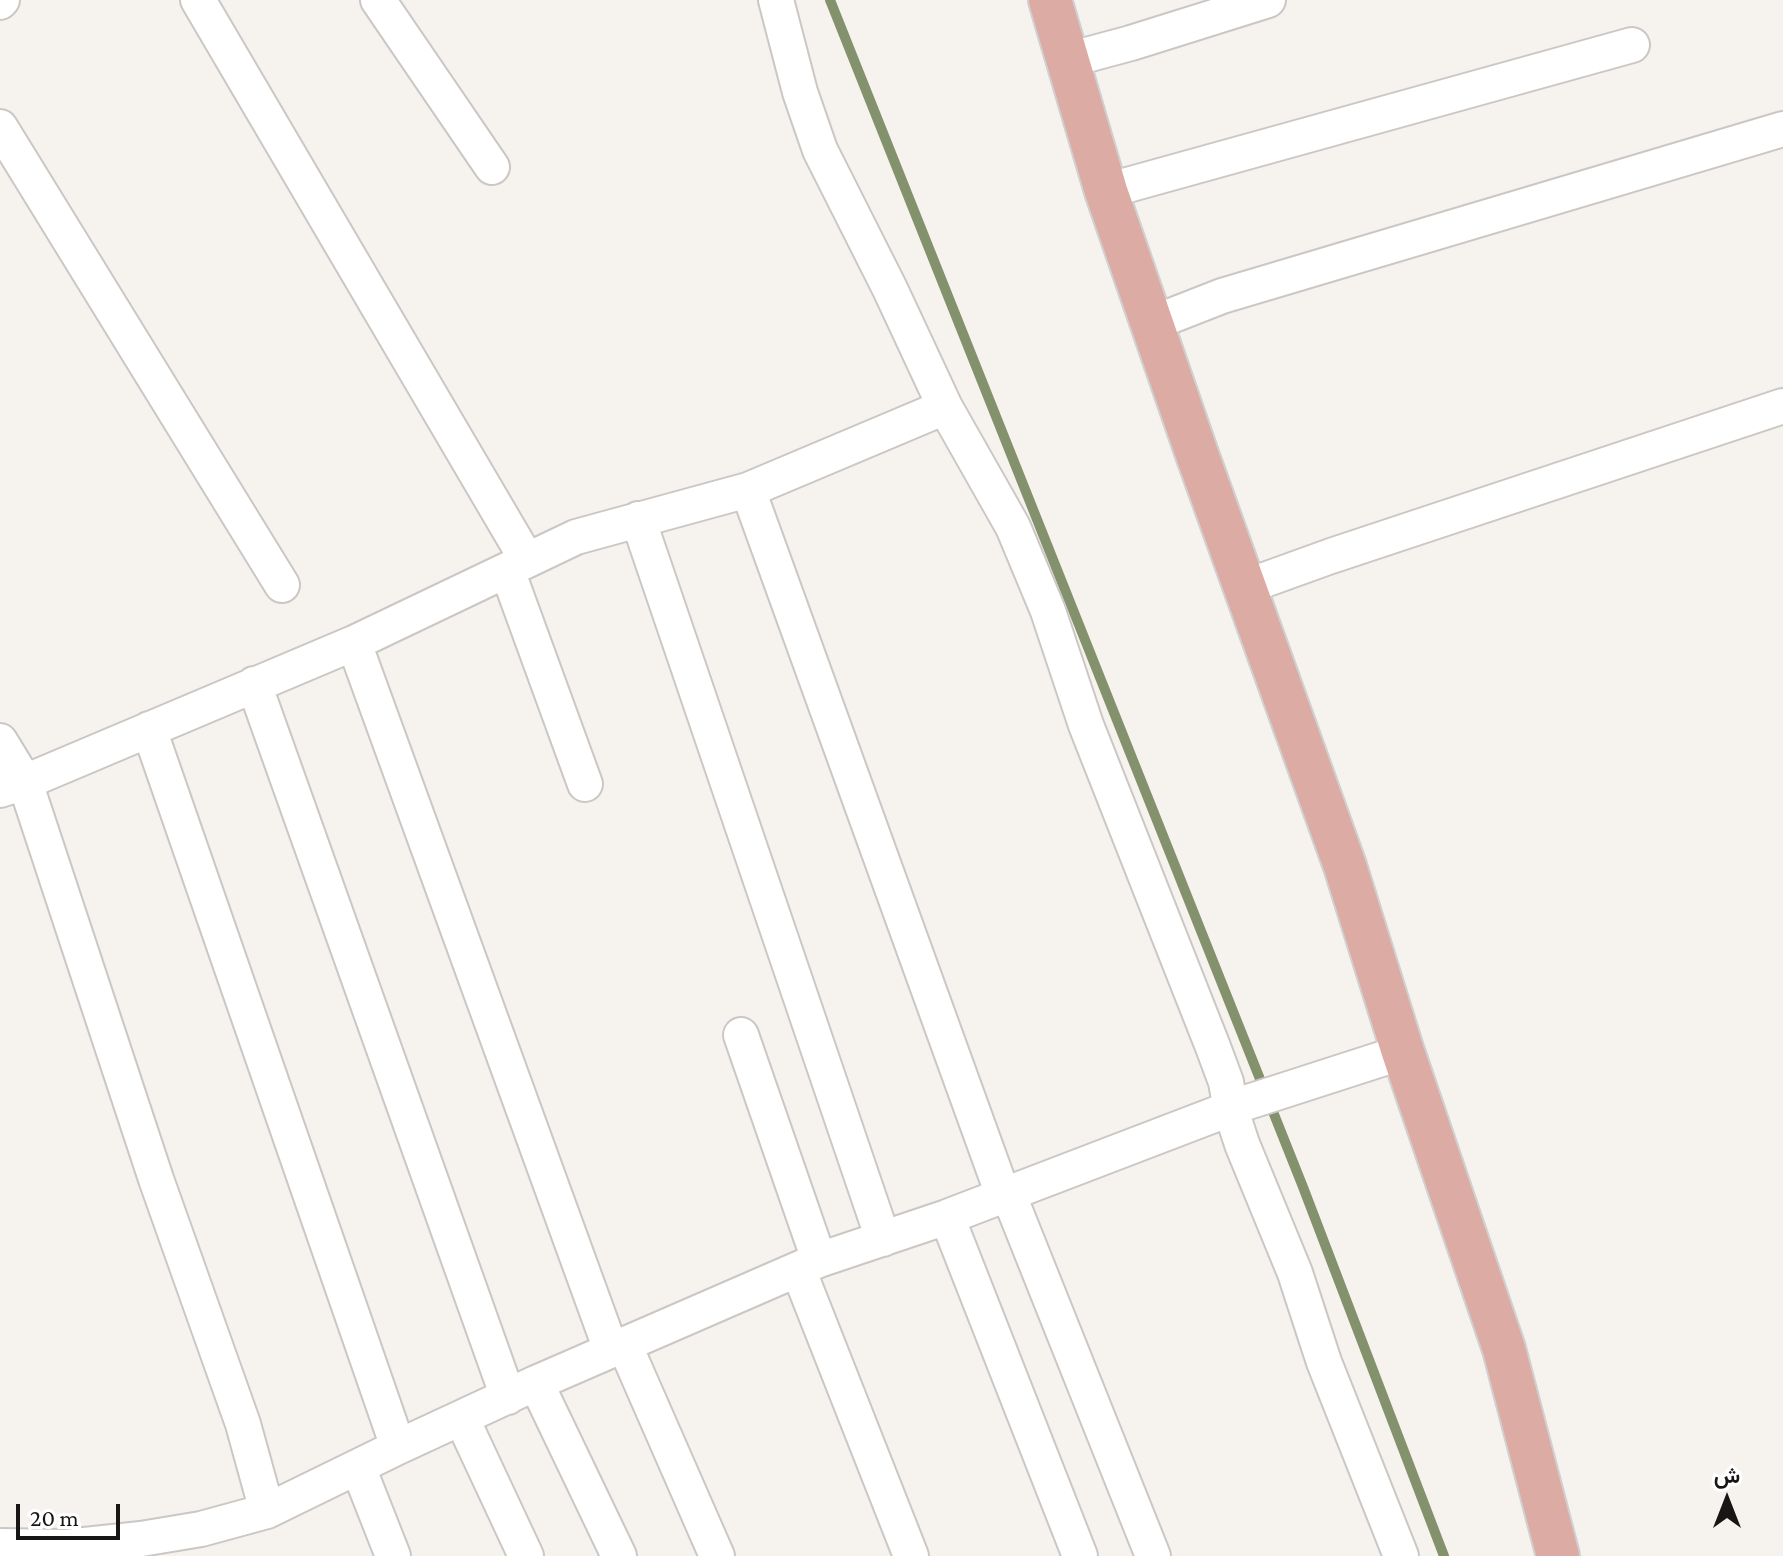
<!DOCTYPE html>
<meta charset="utf-8">
<style>
body{margin:0}
#map{position:relative;width:1783px;height:1556px;overflow:hidden;background:#f6f2ee;font-family:"Crimson Pro",Vazirmatn,serif}
canvas{display:block}
.north{position:absolute;left:1687px;top:1460px;width:80px;height:80px;-webkit-text-stroke:6px #fff;paint-order:stroke;rotate:0deg;font-size:22px;font-weight:700;line-height:32px;text-align:center;color:#181615}
.north::after{content:'';display:block;margin:auto;width:28px;height:36px;background:#181615;clip-path:polygon(50% 0,100% 100%,50% 72%,0 100%)}
.scale{position:absolute;left:16px;top:1504px;width:104px;height:36px;box-sizing:border-box;border:4px solid #181615;border-top:0;padding-left:10px;font-size:24px;line-height:28px;white-space:nowrap;color:#181615;-webkit-text-stroke:6px #fff;paint-order:stroke}
</style>
<div id="map">
<canvas width="1783" height="1556"></canvas>
<div class="north">ش</div>
<div class="scale">20 m</div>
</div>
<script>
const c = document.querySelector('canvas').getContext('2d');
c.lineJoin = 'round';
function shape(rows) {
  const path = new Path2D();
  for (const r of rows) {
    path.moveTo(r[0], r[1]);
    for (let i = 2; i < r.length; i += 2) path.lineTo(r[i], r[i + 1]);
  }
  return path;
}
function stroke(path, color, width, dash) {
  c.strokeStyle = color;
  c.lineWidth = width;
  c.lineCap = dash ? 'butt' : 'round';
  c.setLineDash(dash || []);
  c.stroke(path);
}
const stream = shape([
 [830,0,1303,1187,1444,1556]
]);
const minor = shape([
 [198,0,527,560],
 [378,0,492,167],
 [776,0,800,92,820,150,890,289,945,407,1013,527,1048,611,1086,725,1213,1047,1226,1082,1231,1110,1242,1144,1295,1273,1324,1362,1401,1556],
 [0,2,2,0],
 [1068,60,1131,43,1268,0],
 [0,127,282,585],
 [1106,191,1632,45],
 [1153,323,1222,296,1783,129],
 [748,490,1003,1195],
 [638,519,883,1239],
 [507,570,585,784],
 [1245,587,1331,556,1783,406],
 [354,643,611,1350],
 [254,684,508,1397],
 [149,729,398,1447],
 [0,741,25,782,156,1179,243,1424,267,1511],
 [0,790,25,782,354,643,576,537,748,490,945,407],
 [741,1035,819,1260],
 [1008,1193,1153,1556],
 [947,1217,1080,1556],
 [798,1269,911,1556],
 [625,1346,717,1556],
 [536,1383,619,1556],
 [462,1419,526,1556],
 [358,1467,393,1556],
 [0,1546,66,1547,141,1539,201,1529,267,1511,398,1447,536,1383,819,1260,947,1217,1245,1103,1403,1052]
]);
const major = shape([
 [1050,0,1106,191,1198,457,1345,866,1403,1052,1504,1349,1558,1556]
]);
stroke(stream, '#84916d', 10);
stroke(minor, '#cbc7c4', 38);
stroke(major, '#d1d0d0', 46);
stroke(minor, '#fff', 34);
stroke(major, '#dcaba3', 42);
</script>
